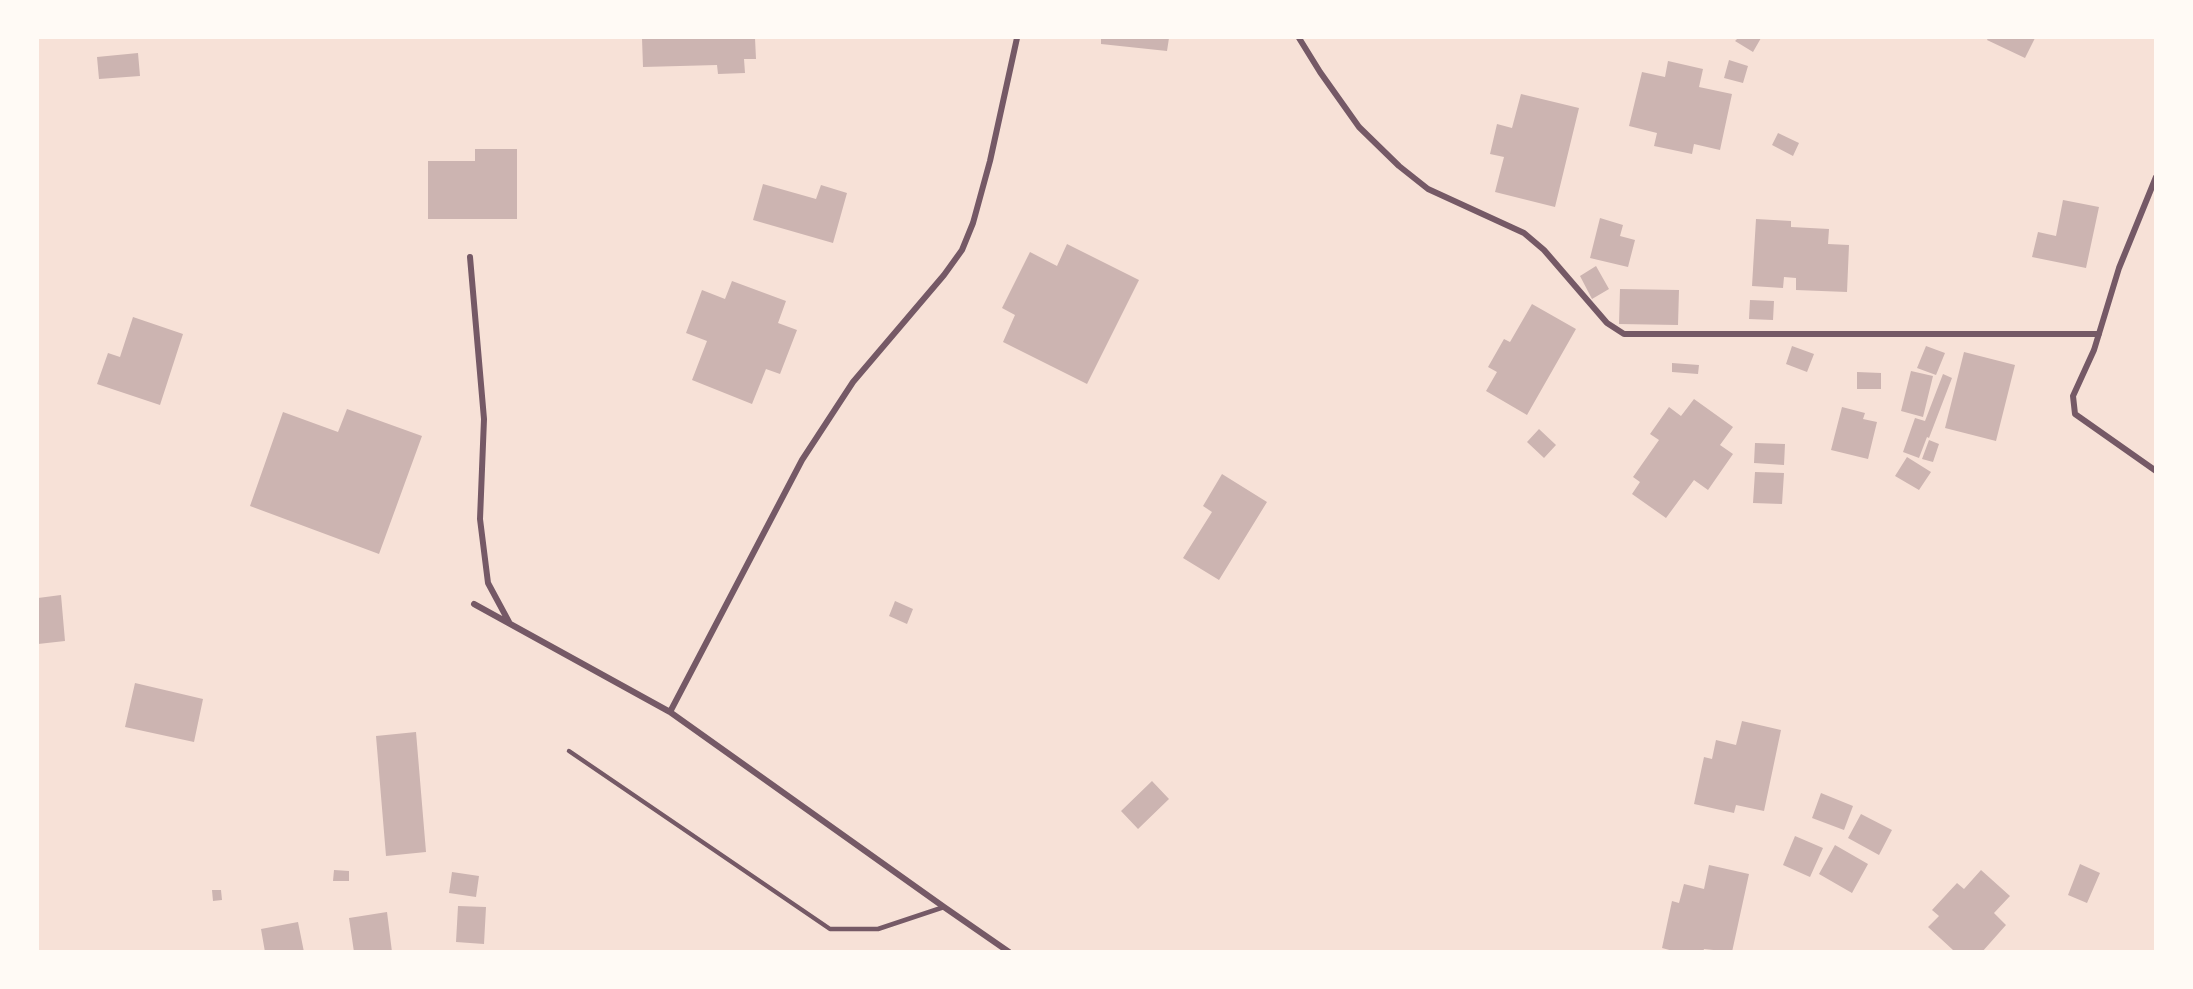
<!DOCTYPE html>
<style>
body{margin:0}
#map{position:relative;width:2193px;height:989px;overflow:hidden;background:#f7e1d7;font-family:"Fira Sans Condensed",sans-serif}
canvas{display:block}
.frame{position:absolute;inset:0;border:39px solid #fffaf5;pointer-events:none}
</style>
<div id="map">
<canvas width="2193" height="989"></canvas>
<div class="frame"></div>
</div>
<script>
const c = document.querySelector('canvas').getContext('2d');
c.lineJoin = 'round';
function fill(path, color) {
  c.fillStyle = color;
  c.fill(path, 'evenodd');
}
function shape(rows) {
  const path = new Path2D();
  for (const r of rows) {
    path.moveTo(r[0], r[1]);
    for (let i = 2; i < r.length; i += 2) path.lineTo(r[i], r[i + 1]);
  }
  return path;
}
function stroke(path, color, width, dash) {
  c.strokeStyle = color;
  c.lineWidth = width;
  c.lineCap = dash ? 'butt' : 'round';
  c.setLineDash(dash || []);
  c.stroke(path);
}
const building = shape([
 [642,38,755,38,756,59,744,59,745,73,718,74,717,65,643,67],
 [1101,38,1169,38,1167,51,1101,44],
 [1738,38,1761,38,1753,52,1735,41],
 [1988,38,2035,38,2025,58,1987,40],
 [138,53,140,76,99,79,97,57],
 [1729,60,1748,66,1743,83,1724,78],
 [1668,61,1703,69,1699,87,1732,94,1720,150,1694,144,1692,154,1654,146,1657,133,1629,126,1642,72,1665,77],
 [1521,94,1579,108,1555,207,1495,192,1504,157,1490,154,1497,124,1512,128],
 [1778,133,1799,143,1793,156,1772,145],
 [475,149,517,149,517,219,428,219,428,161,475,161],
 [763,184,816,199,821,185,847,193,833,243,753,220],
 [2063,200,2099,207,2086,268,2032,257,2038,232,2056,236],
 [1600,218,1623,225,1620,236,1635,240,1628,267,1590,258],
 [1756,219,1791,221,1791,227,1829,229,1828,244,1849,245,1847,292,1796,290,1796,278,1784,277,1783,288,1752,286],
 [1067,244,1139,280,1087,384,1003,342,1015,315,1002,308,1030,252,1057,266],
 [1596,266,1609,289,1592,299,1580,276],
 [732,281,786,301,778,323,797,330,780,374,766,369,752,404,692,380,707,341,686,333,702,290,725,299],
 [1620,289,1679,290,1678,325,1619,324],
 [1750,300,1774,301,1773,320,1749,319],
 [1532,304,1576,329,1527,415,1486,391,1497,372,1488,367,1504,339,1510,342],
 [133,317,183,334,160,405,97,384,108,353,120,357],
 [1792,346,1814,354,1807,372,1786,364],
 [1926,346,1945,353,1936,375,1917,368],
 [1964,352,2015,365,1996,441,1945,428],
 [1672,363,1699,365,1698,374,1672,372],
 [1911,371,1933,376,1923,417,1901,411],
 [1857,372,1881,373,1881,389,1857,389],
 [1943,374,1952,378,1929,438,1927,437,1919,458,1903,452,1915,418,1925,421],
 [1694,399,1733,427,1720,445,1733,454,1708,490,1694,480,1666,518,1632,494,1640,482,1633,477,1659,440,1650,434,1669,407,1681,416],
 [1842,407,1865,413,1863,419,1877,422,1868,459,1831,450],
 [347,409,422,436,379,554,250,506,283,412,338,432],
 [1539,429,1556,445,1544,458,1527,442],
 [1929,440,1939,444,1933,462,1922,459],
 [1755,443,1785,444,1784,465,1754,463],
 [1907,457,1931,472,1919,490,1895,476],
 [1755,472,1784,473,1782,504,1753,503],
 [1222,474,1267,502,1219,580,1183,558,1212,512,1203,506],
 [61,595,65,641,38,644,38,598],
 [895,601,913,609,907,624,889,616],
 [135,683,203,699,194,742,125,727],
 [1742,721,1781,730,1764,811,1736,805,1734,813,1694,804,1704,757,1712,759,1716,740,1736,745],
 [416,732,426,852,386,856,376,736],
 [1152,781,1169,799,1138,829,1121,811],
 [1821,793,1853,806,1844,830,1812,818],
 [1861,814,1892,830,1879,855,1848,838],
 [1795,836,1823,848,1810,877,1783,865],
 [1835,845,1868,864,1852,893,1819,874],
 [2080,864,2100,873,2087,903,2068,895],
 [1709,865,1749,874,1732,952,1704,949,1703,952,1677,952,1662,948,1672,901,1679,903,1684,884,1704,889],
 [334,870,349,871,349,881,333,881],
 [1981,870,2010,896,1994,913,2006,925,1982,952,1951,952,1953,950,1928,927,1939,916,1932,910,1957,883,1964,889],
 [452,872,479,876,476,897,449,893],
 [212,890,221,890,222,900,213,901],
 [458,906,486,907,484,944,456,942],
 [387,912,392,952,354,952,349,918],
 [298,922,304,952,265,952,261,929]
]);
const service = shape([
 [569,751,830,929,878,929,944,907]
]);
const minor = shape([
 [1299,38,1320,72,1359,127,1399,166,1428,189,1524,233,1544,250,1607,323,1624,334,2099,334],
 [2156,177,2119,268,2094,350,2073,396,2075,414,2156,471],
 [470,257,484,419,480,519,488,583,509,622],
 [474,604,670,712,944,907,1009,952],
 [670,712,802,460,853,382,944,275,962,250,973,223,990,161,1017,38]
]);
fill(building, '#ccb4b1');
stroke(service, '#755966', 4.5);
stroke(minor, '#755966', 6);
</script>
